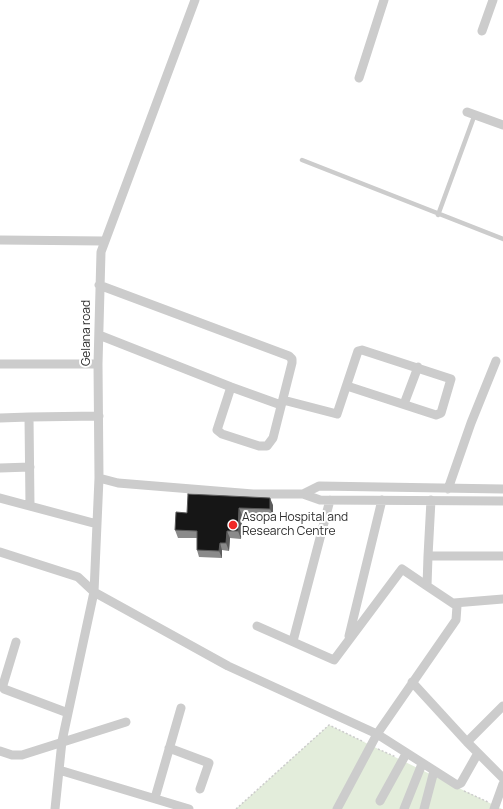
<!DOCTYPE html>
<style>
body{margin:0}
canvas{display:block;background:#fff}
</style>
<canvas width="503" height="809"></canvas>
<script>
const c = document.querySelector('canvas').getContext('2d');
c.lineJoin = 'round';
function fill(path, color) {
  c.fillStyle = color;
  c.fill(path, 'evenodd');
}
function shape(rows) {
  const path = new Path2D();
  for (const r of rows) {
    path.moveTo(r[0], r[1]);
    for (let i = 2; i < r.length; i += 2) path.lineTo(r[i], r[i + 1]);
  }
  return path;
}
function stroke(path, color, width, dash) {
  c.strokeStyle = color;
  c.lineWidth = width;
  c.lineCap = dash ? 'butt' : 'round';
  c.setLineDash(dash || []);
  c.stroke(path);
}
function drawText(font, color, halo, rows, align = 'center') {
  c.font = font + ' Manrope,sans-serif';
  c.lineWidth = 4;
  c.setLineDash([]);
  c.textBaseline = 'middle';
  c.strokeStyle = halo;
  c.fillStyle = color;
  for (const [text, x, y, turn = 0] of rows) {
    c.save();
    c.translate(x, y);
    c.rotate((+turn || 0) * Math.PI / 180);
    c.textAlign = isNaN(turn) ? turn : align;
    if (halo) c.strokeText(text, 0, 0);
    c.fillText(text, 0, 0);
    c.restore();
  }
}
const green = shape([
 [329,725,502,809,236,809]
]);
const path = shape([
 [378,749,396,757],
 [464,791,488,802],
 [236,809,329,725,364,742]
]);
const service = shape([
 [302,160,503,239],
 [438,215,475,114]
]);
const minor = shape([
 [195,0,101,252,98,364,99,478,118,483,253,494,303,494,320,500,503,501],
 [482,31,493,0],
 [359,78,384,0],
 [467,112,503,125],
 [0,240,104,241],
 [99,285,289,356,292,359,292,363,273,438,267,446,259,446,222,434,217,430,231,387],
 [99,335,231,387,281,405],
 [0,364,98,364],
 [283,400,337,414,358,351,362,350,451,379,441,413,436,415,347,386],
 [404,404,418,367],
 [29,417,99,416],
 [0,418,29,417,30,506],
 [0,468,30,467],
 [448,489,471,423,496,361],
 [303,494,319,486,503,489],
 [0,498,97,524],
 [0,552,78,577,94,592,228,666,377,734,457,785,461,783,478,753],
 [428,556,431,500],
 [454,603,503,599],
 [257,626,334,660,402,569,427,586],
 [349,636,382,500],
 [293,641,330,500],
 [16,642,3,685,4,689,68,713],
 [412,682,467,742,503,778],
 [467,742,503,706],
 [169,748,209,763,200,789],
 [0,751,12,755,22,755,126,722],
 [59,770,189,809],
 [155,798,181,708],
 [380,801,406,754],
 [55,809,62,741,94,592,99,478],
 [337,809,377,734,456,620,457,606,427,586,428,556,503,556],
 [404,809,422,764],
 [424,809,434,771],
 [494,809,503,784]
]);
const wall = shape([
 [273,505,273,516,242,515,241,539,230,538,229,551,222,550,222,558,199,557,197,550,197,538,178,538,175,530,187,513]
]);
const shadedWall = shape([
 [270,498,273,505,273,516,270,509],
 [239,508,242,515,241,539,238,531],
 [227,531,230,538,229,551,226,543],
 [220,543,222,550,222,558,219,551]
]);
const building = shape([
 [188,494,270,498,270,509,239,508,238,531,227,531,226,543,220,543,219,551,197,550,197,531,175,530,176,512,187,513,188,494]
]);
const markers = [
 [233,525,5,"#f02926"]
];
const streetNames = [
 ["Gelana road",87,333,-90]
];
const poiNames = [
 ["Asopa Hospital and",242,518],
 ["Research Centre",242,532]
];
fill(green, '#e3eddb');
stroke(path, '#ccc', 1.5, [2, 2]);
stroke(service, '#ccc', 4.5);
stroke(minor, '#ccc', 9);
fill(wall, '#8a8a8a');
fill(shadedWall, '#5c5c5c');
fill(building, '#161616');
stroke(building, '#5c5c5c', 1);
for (const [x, y, r, color] of markers) {
  const dot = new Path2D();
  dot.arc(x, y, r, 0, 2 * Math.PI);
  c.fillStyle = color;
  c.fill(dot);
  stroke(dot, '#fff', 1.5);
}
drawText('12px', '#2f2f2f', '#fff', streetNames);
drawText('12px', '#2f2f2f', '#fff', poiNames, 'left');
</script>
